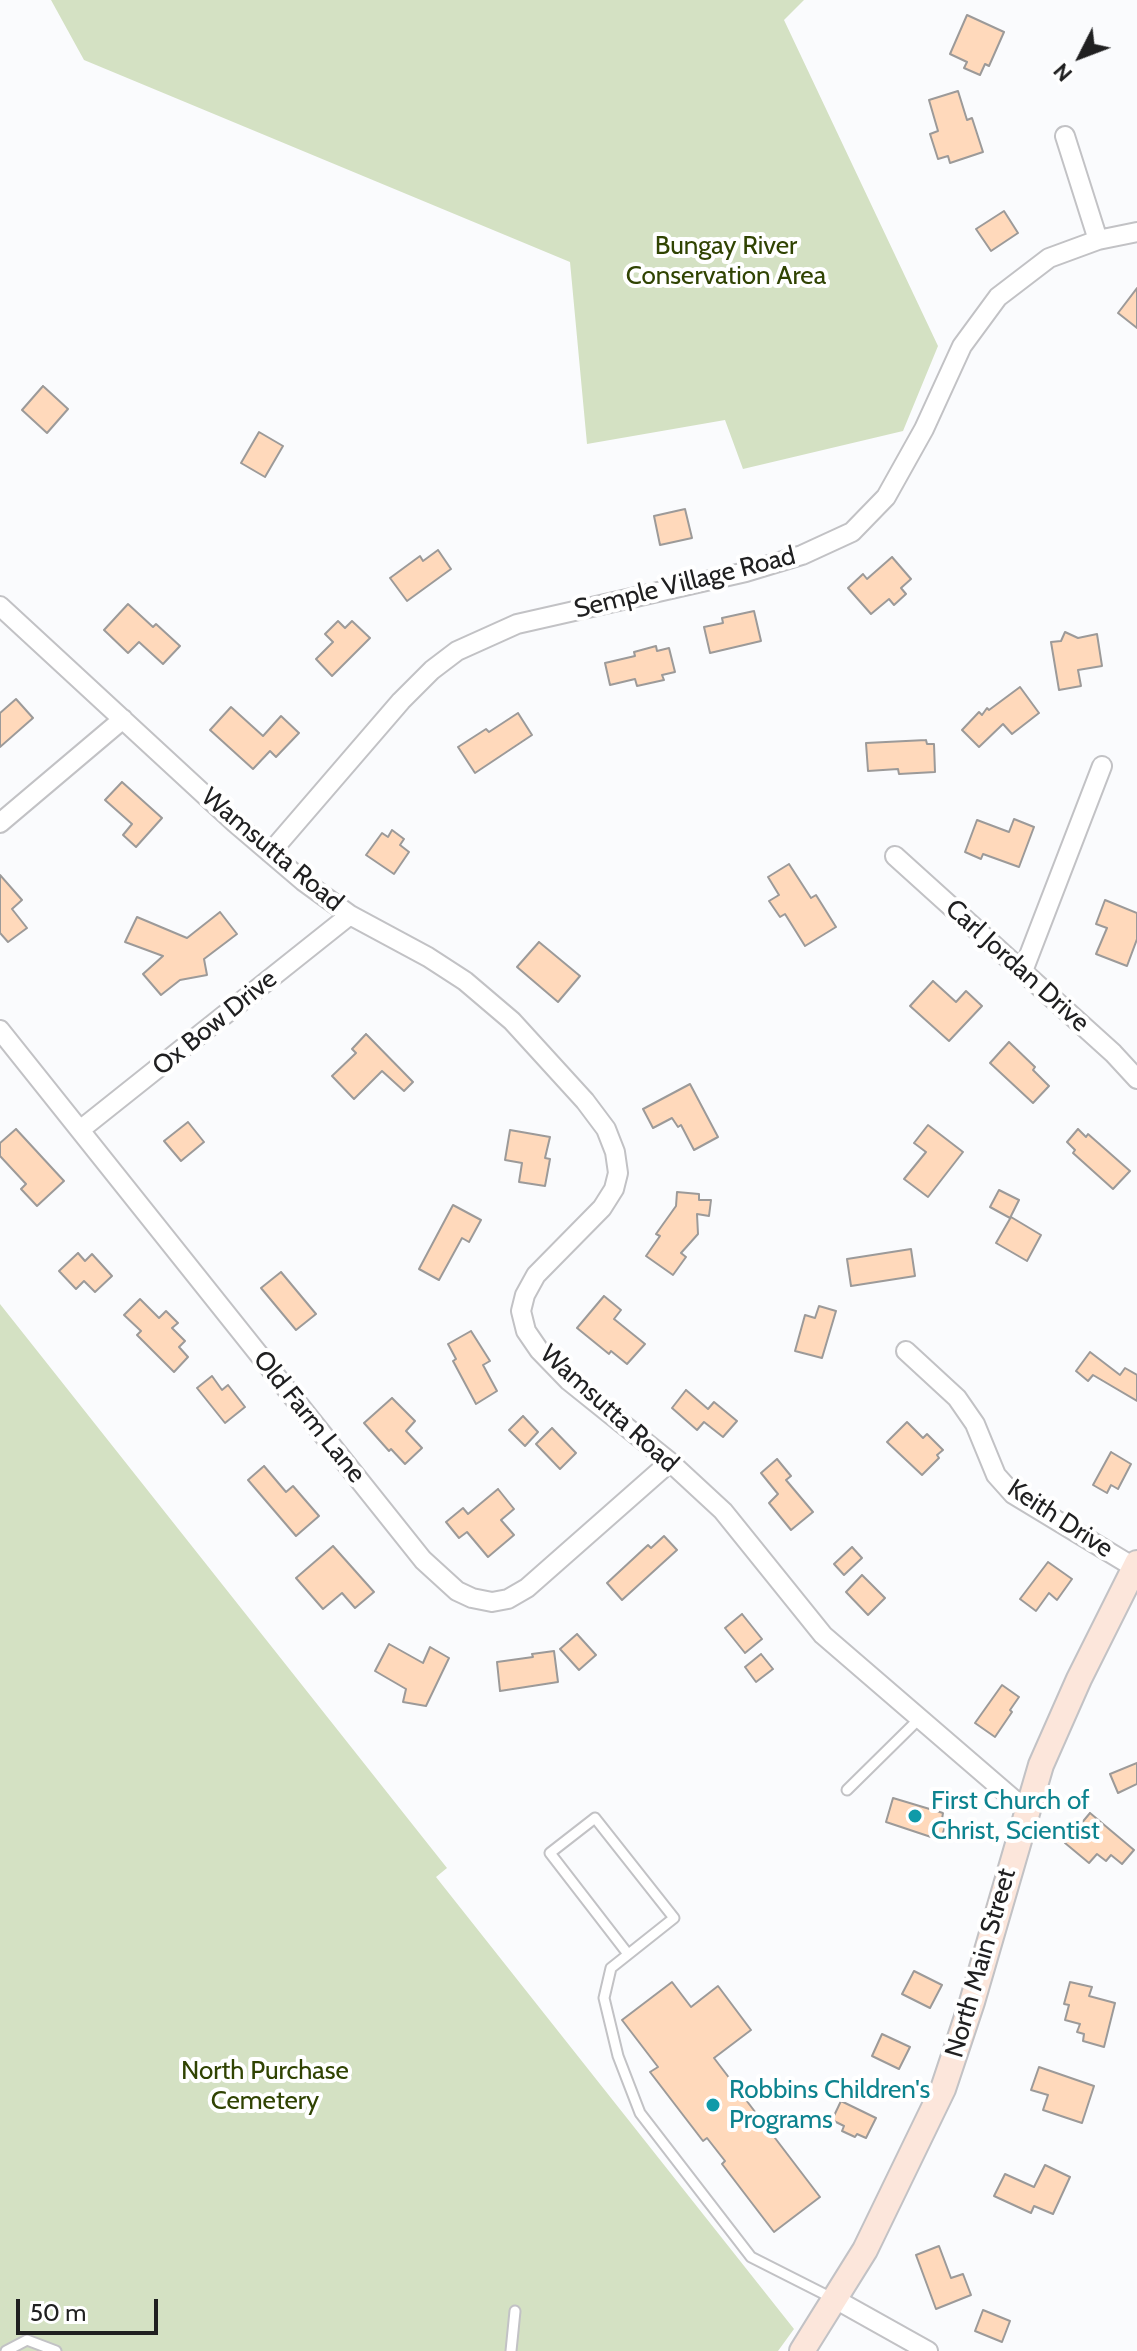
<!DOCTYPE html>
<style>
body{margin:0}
#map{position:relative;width:1137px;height:2351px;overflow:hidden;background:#fafbfd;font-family:Cabin,sans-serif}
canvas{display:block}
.north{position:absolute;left:1041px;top:16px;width:80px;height:80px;-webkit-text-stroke:6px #fff;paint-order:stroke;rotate:228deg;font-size:22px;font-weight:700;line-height:32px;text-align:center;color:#202021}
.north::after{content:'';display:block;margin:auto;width:28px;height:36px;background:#202021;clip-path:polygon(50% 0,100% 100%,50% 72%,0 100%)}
.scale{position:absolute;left:16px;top:2299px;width:142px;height:36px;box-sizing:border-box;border:4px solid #202021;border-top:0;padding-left:10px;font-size:24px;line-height:28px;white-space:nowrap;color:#202021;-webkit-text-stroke:6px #fff;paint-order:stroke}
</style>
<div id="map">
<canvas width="1137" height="2351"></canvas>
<div class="north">N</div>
<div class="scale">50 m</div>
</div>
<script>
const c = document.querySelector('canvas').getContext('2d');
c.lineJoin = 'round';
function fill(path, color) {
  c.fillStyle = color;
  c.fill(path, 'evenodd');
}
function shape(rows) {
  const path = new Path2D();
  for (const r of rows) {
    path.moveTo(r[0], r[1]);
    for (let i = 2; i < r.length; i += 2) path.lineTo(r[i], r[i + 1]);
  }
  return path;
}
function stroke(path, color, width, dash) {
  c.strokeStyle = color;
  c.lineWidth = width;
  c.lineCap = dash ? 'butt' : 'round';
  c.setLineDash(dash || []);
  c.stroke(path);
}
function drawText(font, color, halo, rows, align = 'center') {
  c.font = font + ' Cabin,sans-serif';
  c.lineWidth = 8;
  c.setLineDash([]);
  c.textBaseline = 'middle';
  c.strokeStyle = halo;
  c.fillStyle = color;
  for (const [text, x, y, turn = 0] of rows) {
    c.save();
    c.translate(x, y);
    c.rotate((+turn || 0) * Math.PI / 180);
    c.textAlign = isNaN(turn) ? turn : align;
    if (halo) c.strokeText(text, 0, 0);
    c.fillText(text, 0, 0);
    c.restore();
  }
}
const green = shape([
 [51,0,804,0,784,20,938,346,903,431,743,469,725,420,587,444,570,262,84,60],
 [0,1304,447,1868,436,1877,794,2329,778,2351,0,2351]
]);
const building = shape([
 [967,15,1004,32,989,66,985,64,980,75,964,68,967,62,950,54,967,15],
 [958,91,967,120,972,118,983,152,950,163,948,156,938,159,930,134,938,131,929,100,958,91],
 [1004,211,1018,233,991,251,976,229,1004,211],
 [1137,288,1137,328,1118,313,1137,288],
 [43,386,68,409,47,433,22,410,43,386],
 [259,432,283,446,265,477,241,463,259,432],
 [685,509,692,538,660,545,654,516,685,509],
 [438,550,451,569,407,601,390,578,420,556,423,561,438,550],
 [892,557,911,579,901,588,906,594,894,605,889,599,871,614,848,588,863,574,867,579,892,557],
 [128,604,153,627,156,624,180,646,163,664,139,642,128,653,104,630,128,604],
 [754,611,761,641,710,653,704,627,723,623,722,618,754,611],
 [338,621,345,628,352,621,370,638,332,676,316,659,333,642,325,634,338,621],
 [1065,632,1078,638,1097,634,1102,666,1078,670,1081,686,1059,690,1051,642,1061,641,1065,632],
 [656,646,657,651,669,648,675,672,662,675,664,680,637,686,635,679,610,685,605,663,635,656,634,652,656,646],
 [1020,687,1039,713,1012,734,1003,724,979,747,962,730,979,712,982,715,987,708,989,710,1020,687],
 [16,699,33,718,0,747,0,713,16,699],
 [231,707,263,736,281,716,299,733,276,757,270,751,253,769,210,730,231,707],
 [518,713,532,735,475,773,458,747,486,729,489,732,518,713],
 [926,740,927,744,934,744,935,772,899,774,898,769,868,771,866,743,926,740],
 [122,782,162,818,136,847,123,835,132,824,105,800,122,782],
 [1014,819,1034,827,1019,867,983,854,981,859,965,852,977,820,1009,832,1014,819],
 [392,830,404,839,400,845,409,852,394,874,366,855,382,833,388,837,392,830],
 [789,864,811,898,816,895,836,927,805,946,785,914,780,917,769,901,779,895,768,877,789,864],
 [0,875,22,900,12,909,27,928,8,942,0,933,0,875],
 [1105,900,1137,913,1137,939,1127,966,1096,954,1107,928,1096,924,1105,900],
 [220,912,237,934,204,959,207,975,180,980,161,995,143,974,163,956,125,942,137,917,187,938,220,912],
 [539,942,580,976,558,1002,517,967,539,942],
 [933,981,956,1002,966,991,982,1006,949,1041,910,1006,933,981],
 [366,1034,413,1082,404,1091,382,1071,354,1099,332,1076,356,1053,352,1049,366,1034],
 [1009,1042,1035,1067,1033,1070,1049,1086,1033,1103,990,1063,1009,1042],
 [690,1084,718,1137,694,1150,681,1125,678,1127,672,1118,653,1128,643,1109,690,1084],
 [188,1122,204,1142,181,1161,164,1141,188,1122],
 [928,1125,963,1152,928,1197,904,1179,926,1152,914,1143,928,1125],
 [16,1129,64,1181,37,1206,21,1189,26,1184,0,1156,0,1143,16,1129],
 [1078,1129,1086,1137,1088,1134,1130,1171,1113,1189,1073,1153,1075,1150,1067,1142,1078,1129],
 [510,1130,550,1137,545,1158,550,1159,545,1186,519,1182,522,1163,505,1160,510,1130],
 [999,1190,1019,1200,1010,1218,990,1207,999,1190],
 [677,1192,699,1194,699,1200,711,1200,709,1216,697,1214,698,1234,681,1253,686,1257,673,1275,646,1256,660,1236,656,1234,676,1206,677,1192],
 [453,1205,481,1220,469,1242,462,1238,439,1280,419,1269,453,1205],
 [1011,1217,1041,1235,1027,1261,996,1243,1011,1217],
 [911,1249,915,1276,851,1286,847,1259,911,1249],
 [78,1253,85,1261,92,1254,112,1276,95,1292,84,1281,76,1289,59,1271,78,1253],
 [281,1272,316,1314,296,1330,261,1288,281,1272],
 [604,1296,621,1310,614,1319,645,1344,627,1364,611,1351,609,1354,577,1328,604,1296],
 [140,1299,159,1318,166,1311,178,1323,172,1328,185,1341,179,1347,188,1357,174,1372,137,1335,141,1331,124,1315,140,1299],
 [819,1306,836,1311,822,1358,795,1351,805,1315,815,1318,819,1306],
 [471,1331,490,1361,483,1365,497,1391,476,1404,453,1361,456,1359,448,1344,471,1331],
 [1090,1352,1120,1375,1125,1368,1137,1375,1137,1401,1093,1375,1088,1381,1076,1371,1090,1352],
 [212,1376,222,1390,228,1385,245,1407,225,1423,197,1388,212,1376],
 [686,1390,708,1409,714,1402,737,1421,723,1437,704,1422,697,1430,672,1408,686,1390],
 [392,1398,415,1421,406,1431,422,1448,405,1464,391,1449,389,1451,364,1423,392,1398],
 [523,1416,538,1432,525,1446,509,1430,523,1416],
 [907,1422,923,1438,927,1434,943,1450,937,1455,939,1458,922,1475,887,1442,907,1422],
 [552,1428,576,1453,560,1469,536,1444,552,1428],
 [1111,1452,1131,1464,1118,1489,1111,1485,1107,1493,1093,1485,1111,1452],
 [777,1459,791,1476,786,1480,813,1512,791,1530,769,1503,778,1494,761,1473,777,1459],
 [264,1466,286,1492,293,1486,319,1516,296,1536,248,1480,264,1466],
 [498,1489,514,1509,501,1520,514,1535,488,1557,467,1532,459,1538,446,1522,463,1508,468,1514,498,1489],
 [664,1536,677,1550,622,1600,607,1583,648,1545,651,1548,664,1536],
 [333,1546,374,1592,355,1608,342,1593,323,1609,296,1578,333,1546],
 [852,1547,862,1558,844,1575,834,1564,852,1547],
 [1048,1562,1072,1579,1057,1600,1049,1593,1036,1611,1020,1599,1048,1562],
 [862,1575,885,1598,868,1615,846,1592,862,1575],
 [742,1614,762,1639,745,1653,725,1628,742,1614],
 [577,1634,596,1655,579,1670,560,1649,577,1634],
 [389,1644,423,1663,430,1647,449,1658,426,1706,403,1702,406,1689,375,1671,389,1644],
 [554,1651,558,1682,500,1691,497,1662,533,1657,532,1654,554,1651],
 [761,1654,773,1669,756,1682,745,1667,761,1654],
 [1002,1685,1019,1697,1010,1710,1012,1712,995,1737,975,1723,1002,1685],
 [1137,1763,1137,1784,1118,1793,1110,1774,1137,1763],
 [893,1798,943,1813,942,1819,947,1820,942,1836,935,1834,934,1838,886,1822,893,1798],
 [1090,1813,1134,1850,1122,1864,1111,1855,1106,1861,1097,1854,1089,1863,1065,1843,1090,1813],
 [914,1971,942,1985,930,2008,902,1994,914,1971],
 [672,1982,691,2007,718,1986,751,2030,714,2058,820,2197,774,2232,722,2164,725,2161,707,2138,703,2141,650,2072,658,2067,622,2020,672,1982],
 [1070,1982,1092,1987,1089,1996,1115,2003,1104,2047,1083,2041,1084,2034,1077,2032,1080,2024,1065,2020,1069,2005,1064,2004,1070,1982],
 [882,2034,910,2047,899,2069,872,2056,882,2034],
 [1039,2067,1094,2086,1082,2123,1043,2110,1048,2095,1031,2090,1039,2067],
 [841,2101,876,2118,866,2138,857,2134,855,2137,842,2131,844,2126,832,2120,841,2101],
 [1045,2165,1070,2177,1053,2214,1034,2206,1031,2213,994,2196,1005,2174,1034,2187,1045,2165],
 [939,2246,951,2278,963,2274,971,2295,936,2309,916,2255,939,2246],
 [983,2310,1010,2321,1002,2342,975,2331,983,2310]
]);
const service = shape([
 [847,1790,919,1719],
 [628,1954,550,1853,595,1818,674,1918,611,1968,604,1998,618,2056,640,2113,751,2257,832,2298],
 [6,2351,27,2340,56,2351],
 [511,2351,515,2311]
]);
const minor = shape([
 [1065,136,1098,240],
 [0,606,235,823,303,881,350,915,428,957,465,981,512,1021,585,1101,606,1129,615,1152,618,1173,614,1189,602,1208,536,1275,525,1295,521,1311,526,1331,539,1350,569,1381,670,1462,723,1511,823,1635,1026,1810],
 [0,823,123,719],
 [270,853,401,701,432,670,457,651,517,624,746,572,802,555,852,532,886,497,924,429,962,346,998,297,1049,258,1098,240,1137,232],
 [895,856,1113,1053,1137,1079],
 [1023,971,1102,766],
 [0,1030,423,1560,457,1591,472,1598,492,1602,508,1599,527,1588,670,1462],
 [80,1130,350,915],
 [906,1351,957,1398,975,1424,996,1475,1013,1494,1137,1569],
 [835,2299,928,2351]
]);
const secondary = shape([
 [802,2351,865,2250,943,2089,972,2002,1041,1765,1079,1679,1137,1563]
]);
const markers = [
 [915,1816,8,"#0f9aa8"],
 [713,2105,8,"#0f9aa8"]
];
const parkNames = [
 ["Bungay River",726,246],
 ["Conservation Area",726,276],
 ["North Purchase",265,2071],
 ["Cemetery",265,2101]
];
const streetNames = [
 ["Semple Village Road",685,583,-14],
 ["Wamsutta Road",272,850,40],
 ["Carl Jordan Drive",1017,966,42],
 ["Ox Bow Drive",215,1023,-39],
 ["Wamsutta Road",609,1409,42],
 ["Old Farm Lane",309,1417,51],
 ["Keith Drive",1060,1519,33],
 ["North Main Street",981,1963,-74]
];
const cultureNames = [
 ["First Church of",931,1801],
 ["Christ, Scientist",931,1831],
 ["Robbins Children's",729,2090],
 ["Programs",729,2120]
];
fill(green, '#d4e1c3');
fill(building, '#ffd9bb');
stroke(building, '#9c9a99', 2);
stroke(service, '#c2c2c5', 13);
stroke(minor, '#c2c2c5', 22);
stroke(secondary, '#c2c2c5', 28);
stroke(service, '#fff', 9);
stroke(minor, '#fff', 18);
stroke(secondary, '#fce6db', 24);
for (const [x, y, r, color] of markers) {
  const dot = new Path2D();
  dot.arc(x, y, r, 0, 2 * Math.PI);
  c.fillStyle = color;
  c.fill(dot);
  stroke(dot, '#fff', 3);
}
drawText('26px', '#304302', '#fff', parkNames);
drawText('26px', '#202021', '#fff', streetNames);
drawText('26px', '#0d838f', '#fff', cultureNames, 'left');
</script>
